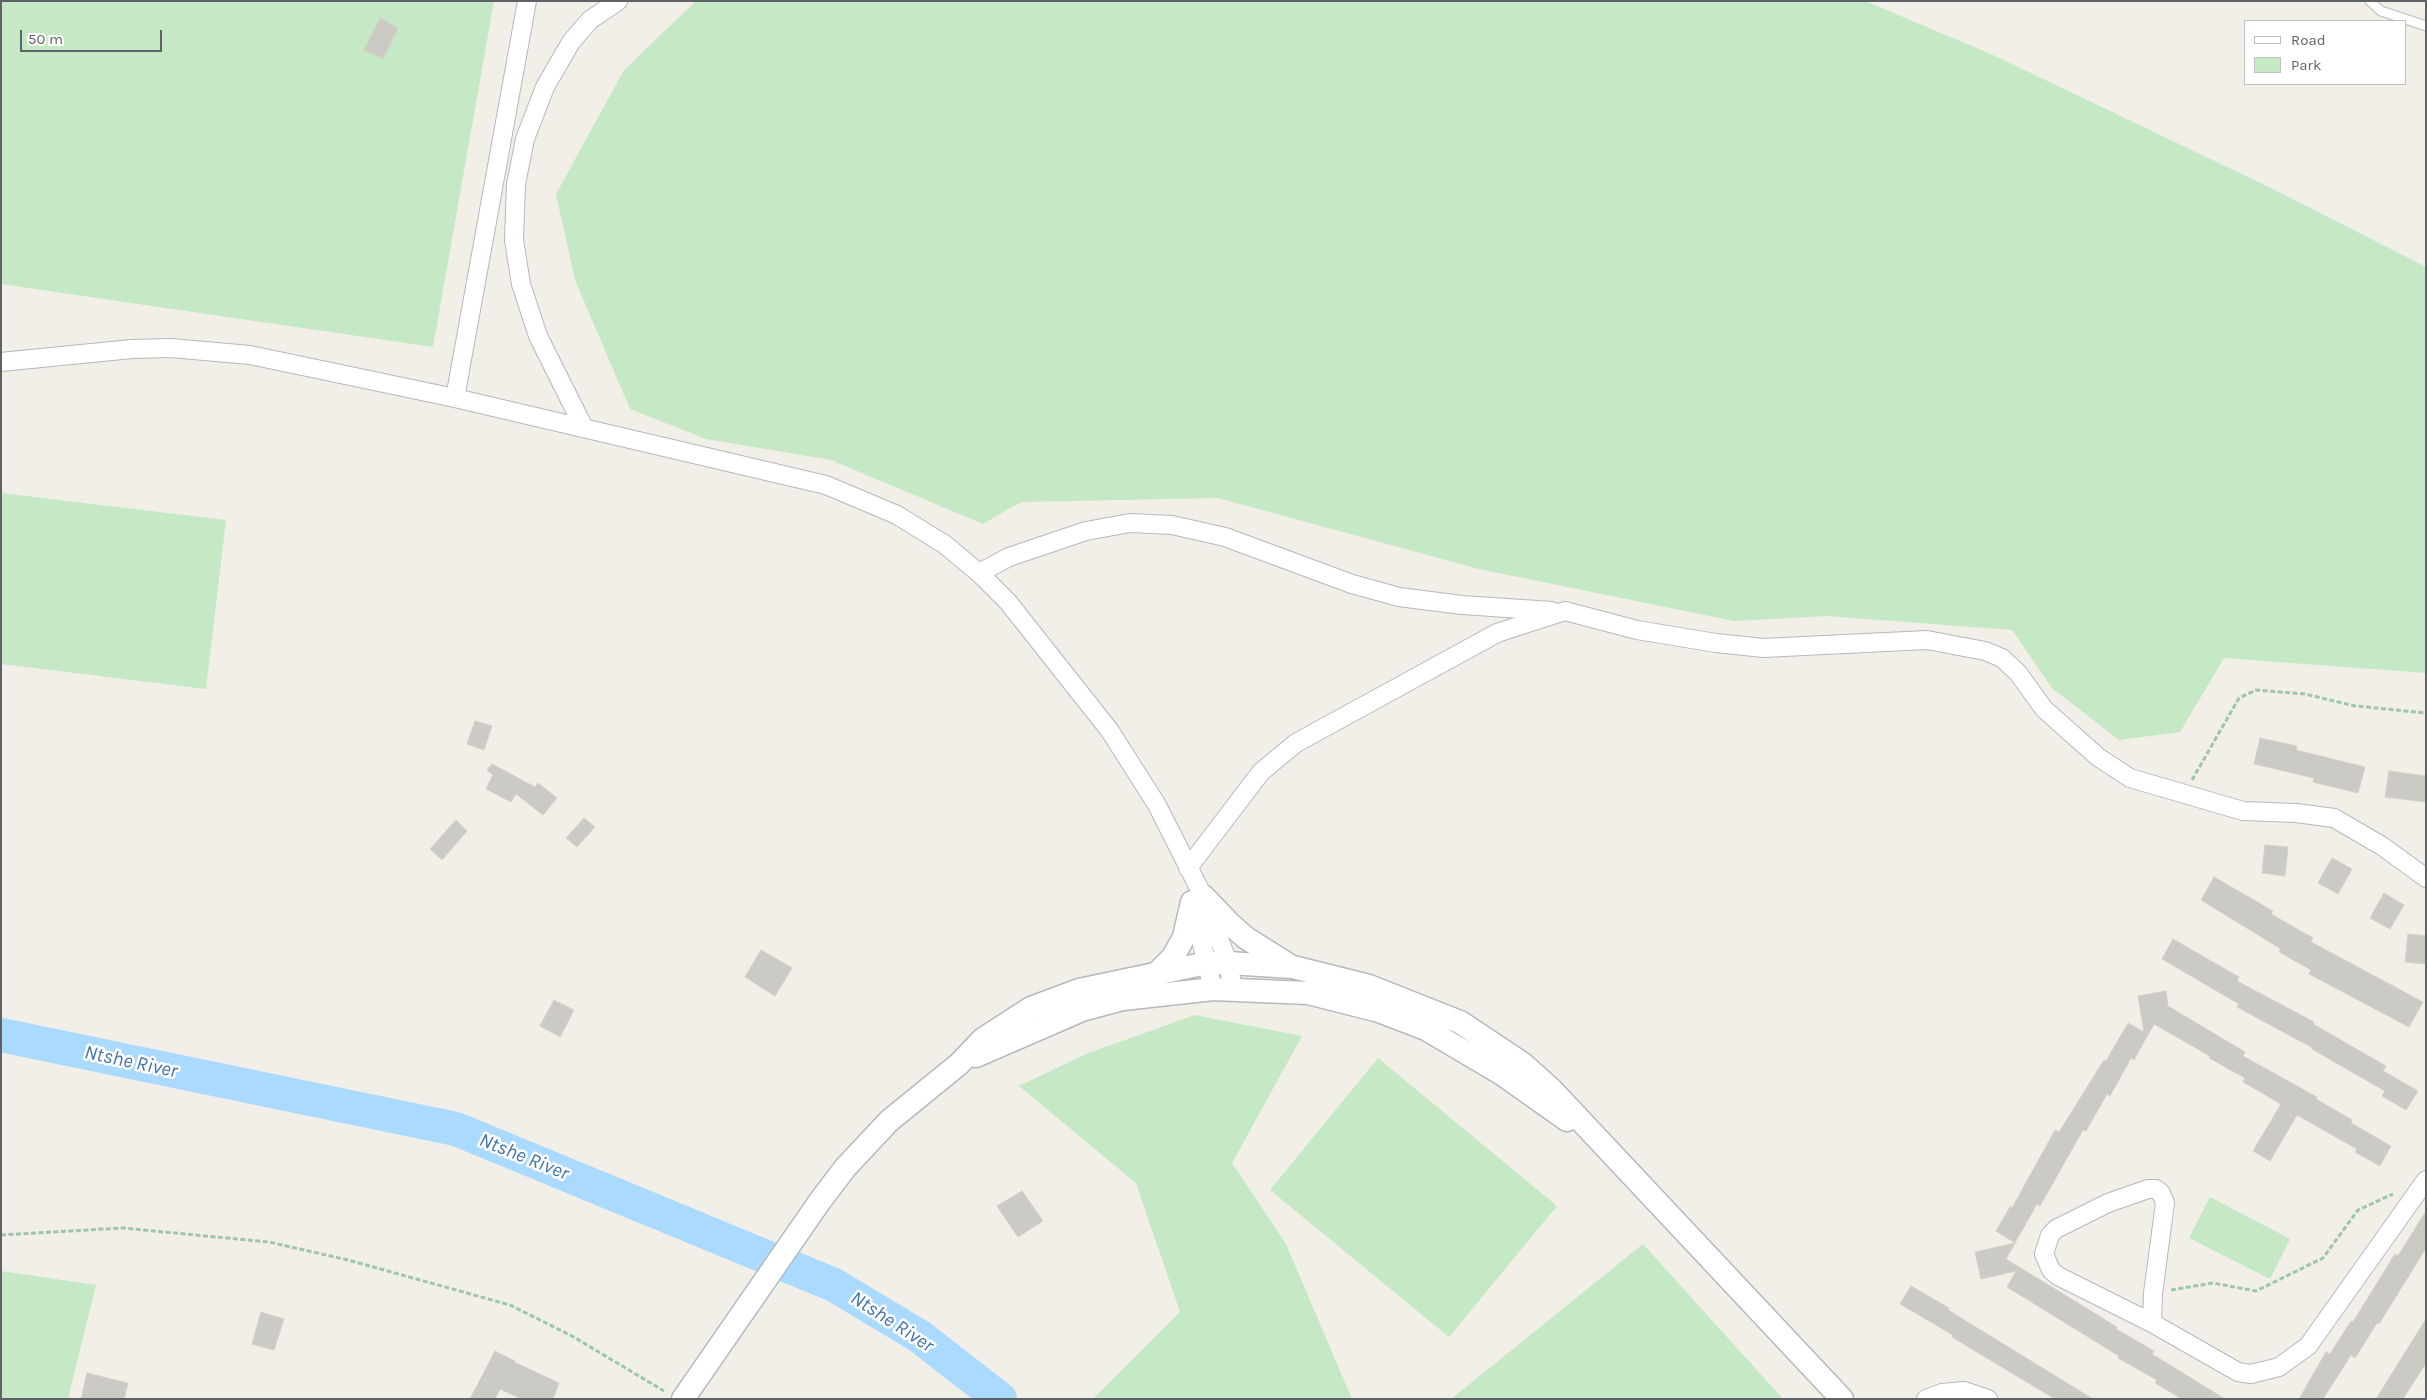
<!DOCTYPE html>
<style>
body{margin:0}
#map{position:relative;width:2427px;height:1400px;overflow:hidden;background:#f1efe8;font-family:Karla,sans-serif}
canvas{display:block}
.frame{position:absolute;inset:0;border:2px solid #5f6368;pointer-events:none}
.legend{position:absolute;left:2244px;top:20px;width:162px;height:65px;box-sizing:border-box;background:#fff;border:1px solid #bfc1c3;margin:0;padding:6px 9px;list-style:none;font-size:15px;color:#5f6368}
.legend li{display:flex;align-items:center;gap:10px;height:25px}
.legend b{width:25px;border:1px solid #bfc1c3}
.scale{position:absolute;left:20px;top:30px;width:142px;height:22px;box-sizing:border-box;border:2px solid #5f6368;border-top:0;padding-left:6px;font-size:15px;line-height:18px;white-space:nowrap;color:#5f6368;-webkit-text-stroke:4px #fff;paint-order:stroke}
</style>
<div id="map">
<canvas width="2427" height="1400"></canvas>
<div class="frame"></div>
<ul class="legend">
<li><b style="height:6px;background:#fff"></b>Road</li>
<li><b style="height:14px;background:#c5e8c5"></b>Park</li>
</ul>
<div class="scale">50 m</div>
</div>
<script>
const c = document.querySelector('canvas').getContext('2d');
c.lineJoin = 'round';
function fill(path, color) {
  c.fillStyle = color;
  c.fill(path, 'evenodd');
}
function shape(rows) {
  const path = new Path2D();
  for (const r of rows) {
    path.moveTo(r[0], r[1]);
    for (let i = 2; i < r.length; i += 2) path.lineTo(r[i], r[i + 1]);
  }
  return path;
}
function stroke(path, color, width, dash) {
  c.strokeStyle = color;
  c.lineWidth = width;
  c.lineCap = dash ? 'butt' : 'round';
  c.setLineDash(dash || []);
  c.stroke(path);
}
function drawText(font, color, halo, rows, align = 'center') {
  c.font = font + ' Karla,sans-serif';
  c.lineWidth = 5;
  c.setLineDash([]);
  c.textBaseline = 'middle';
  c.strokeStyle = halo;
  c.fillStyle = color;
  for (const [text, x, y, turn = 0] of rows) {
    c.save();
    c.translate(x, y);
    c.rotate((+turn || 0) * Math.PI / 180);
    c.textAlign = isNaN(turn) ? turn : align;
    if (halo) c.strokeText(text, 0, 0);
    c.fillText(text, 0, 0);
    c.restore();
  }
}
const green = shape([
 [1,1,494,1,433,347,1,284],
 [696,1,1865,1,1991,54,2273,189,2426,267,2426,673,2224,658,2180,732,2119,740,2052,688,2012,630,1827,616,1734,621,1479,569,1218,498,1021,502,983,524,831,460,706,439,630,409,575,280,556,194,624,70],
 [1,493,226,520,206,689,1,664],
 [1195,1015,1302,1036,1232,1163,1286,1244,1352,1399,1093,1399,1180,1312,1136,1183,1019,1086,1086,1054],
 [1378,1058,1557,1206,1449,1337,1270,1190],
 [2210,1197,2290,1239,2270,1279,2189,1238],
 [1643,1244,1783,1399,1451,1399],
 [1,1271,96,1285,68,1399,1,1399]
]);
const river = shape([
 [1,1035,456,1129,834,1285,919,1336,1000,1399]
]);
const building = shape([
 [380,18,398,28,383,59,364,50,380,18],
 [475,721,492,726,484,750,467,744,475,721],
 [2260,738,2297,746,2296,750,2365,767,2358,793,2313,782,2314,778,2254,764,2260,738],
 [492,764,535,787,538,783,557,798,543,815,516,794,511,802,486,789,493,775,487,770,492,764],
 [2389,771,2426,776,2426,802,2385,797,2389,771],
 [584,818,595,827,577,847,566,838,584,818],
 [456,820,467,831,442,860,430,849,456,820],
 [2265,845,2288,847,2285,876,2262,873,2265,845],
 [2332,858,2352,869,2338,894,2318,883,2332,858],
 [2214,877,2273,911,2271,914,2313,938,2311,942,2423,1002,2409,1027,2309,974,2311,970,2279,952,2281,949,2201,900,2214,877],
 [2384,893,2404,905,2390,929,2370,918,2384,893],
 [2408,934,2426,936,2426,964,2405,962,2408,934],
 [2173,939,2239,977,2237,981,2314,1022,2313,1024,2386,1066,2383,1071,2418,1091,2406,1110,2382,1096,2385,1091,2312,1049,2313,1048,2237,1007,2239,1004,2162,959,2173,939],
 [761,950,792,968,775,996,745,977,761,950],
 [2166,991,2168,1006,2245,1052,2243,1056,2317,1097,2316,1099,2352,1120,2351,1123,2391,1146,2380,1166,2355,1152,2357,1149,2297,1115,2270,1161,2253,1151,2281,1104,2243,1082,2245,1078,2209,1058,2210,1056,2154,1024,2134,1060,2131,1058,2110,1096,2107,1094,2086,1131,2083,1130,2040,1206,2037,1204,2015,1243,1996,1231,2010,1207,2012,1208,2055,1130,2059,1132,2104,1060,2106,1061,2128,1023,2144,1032,2138,996,2166,991],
 [554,1000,574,1010,560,1037,540,1026,554,1000],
 [1022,1191,1043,1221,1018,1237,997,1206,1022,1191],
 [2426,1211,2426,1248,2379,1324,2377,1323,2355,1358,2351,1355,2323,1399,2299,1399,2326,1352,2330,1354,2351,1321,2353,1322,2395,1254,2398,1256,2426,1211],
 [2015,1243,2006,1259,2117,1327,2116,1329,2154,1351,2152,1354,2225,1399,2182,1399,2155,1383,2157,1380,2118,1358,2119,1356,2007,1287,2016,1271,1981,1279,1975,1252,2015,1243],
 [1911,1286,1949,1308,1948,1310,2093,1399,2055,1399,1952,1337,1953,1335,1900,1304,1911,1286],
 [261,1312,284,1319,274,1350,252,1344,261,1312],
 [2426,1319,2426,1363,2403,1399,2376,1399,2426,1319],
 [495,1351,515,1361,514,1362,559,1383,553,1399,522,1399,500,1389,495,1399,470,1399,495,1351],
 [87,1373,128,1383,124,1399,81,1399,87,1373]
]);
const path = shape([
 [2192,780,2239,698,2256,690,2305,694,2355,706,2426,713],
 [1,1235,122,1228,269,1242,348,1260,510,1305,572,1336,664,1391],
 [2171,1290,2213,1283,2256,1291,2323,1258,2358,1210,2393,1194]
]);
const service = shape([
 [2370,1,2381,11,2426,26]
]);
const minor = shape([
 [1,362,132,349,171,348,250,355,455,398,826,485,897,515,944,544,979,573,1008,602,1110,731,1157,805,1203,896,1228,963,1233,988],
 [455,398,527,1],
 [584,428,538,336,521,284,514,240,516,184,525,139,545,87,571,42,590,20,618,1],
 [979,573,1009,557,1086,531,1130,523,1172,525,1225,537,1352,584,1399,597,1462,605,1552,611],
 [1188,868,1261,772,1296,743,1497,633,1565,611,1637,630,1716,643,1764,648,1927,640,1985,651,2002,658,2018,673,2044,709,2098,757,2130,778,2243,811,2296,813,2334,818,2382,846,2426,878],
 [1192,903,1213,989],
 [2152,1323,2153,1293,2165,1203,2161,1193,2156,1189,2148,1189,2108,1203,2056,1229,2050,1235,2044,1254,2051,1270,2058,1276,2152,1323,2238,1372,2251,1374,2279,1367,2308,1346,2426,1180],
 [1926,1399,1942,1393,1964,1391,1988,1399]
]);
const tertiary = shape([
 [1203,896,1229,923,1246,938,1289,965],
 [1157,973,1173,957,1184,937,1192,902],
 [976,1056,1082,1010,1123,999,1213,989,1308,993,1379,1011,1426,1029,1502,1074,1567,1120],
 [683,1399,820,1201,845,1168,889,1121,959,1064,983,1039,1031,1008,1079,990,1207,963,1228,963,1293,967,1369,986,1460,1022,1523,1064,1552,1090,1842,1399]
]);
const waterNames = [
 ["Ntshe River",131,1062,12],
 ["Ntshe River",524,1157,22],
 ["Ntshe River",892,1322,33]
];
fill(green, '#c5e8c5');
stroke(river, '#aadaff', 34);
fill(building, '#cccac5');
stroke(building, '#d6d1c6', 1);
stroke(service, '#b5b8bc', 11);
stroke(minor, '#b5b8bc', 20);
stroke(tertiary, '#b5b8bc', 25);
stroke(path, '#9cc7a9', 3, [5, 2.5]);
stroke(service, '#fff', 9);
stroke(minor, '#fff', 18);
stroke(tertiary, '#fff', 22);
drawText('italic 20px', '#4174aa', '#fff', waterNames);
</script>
